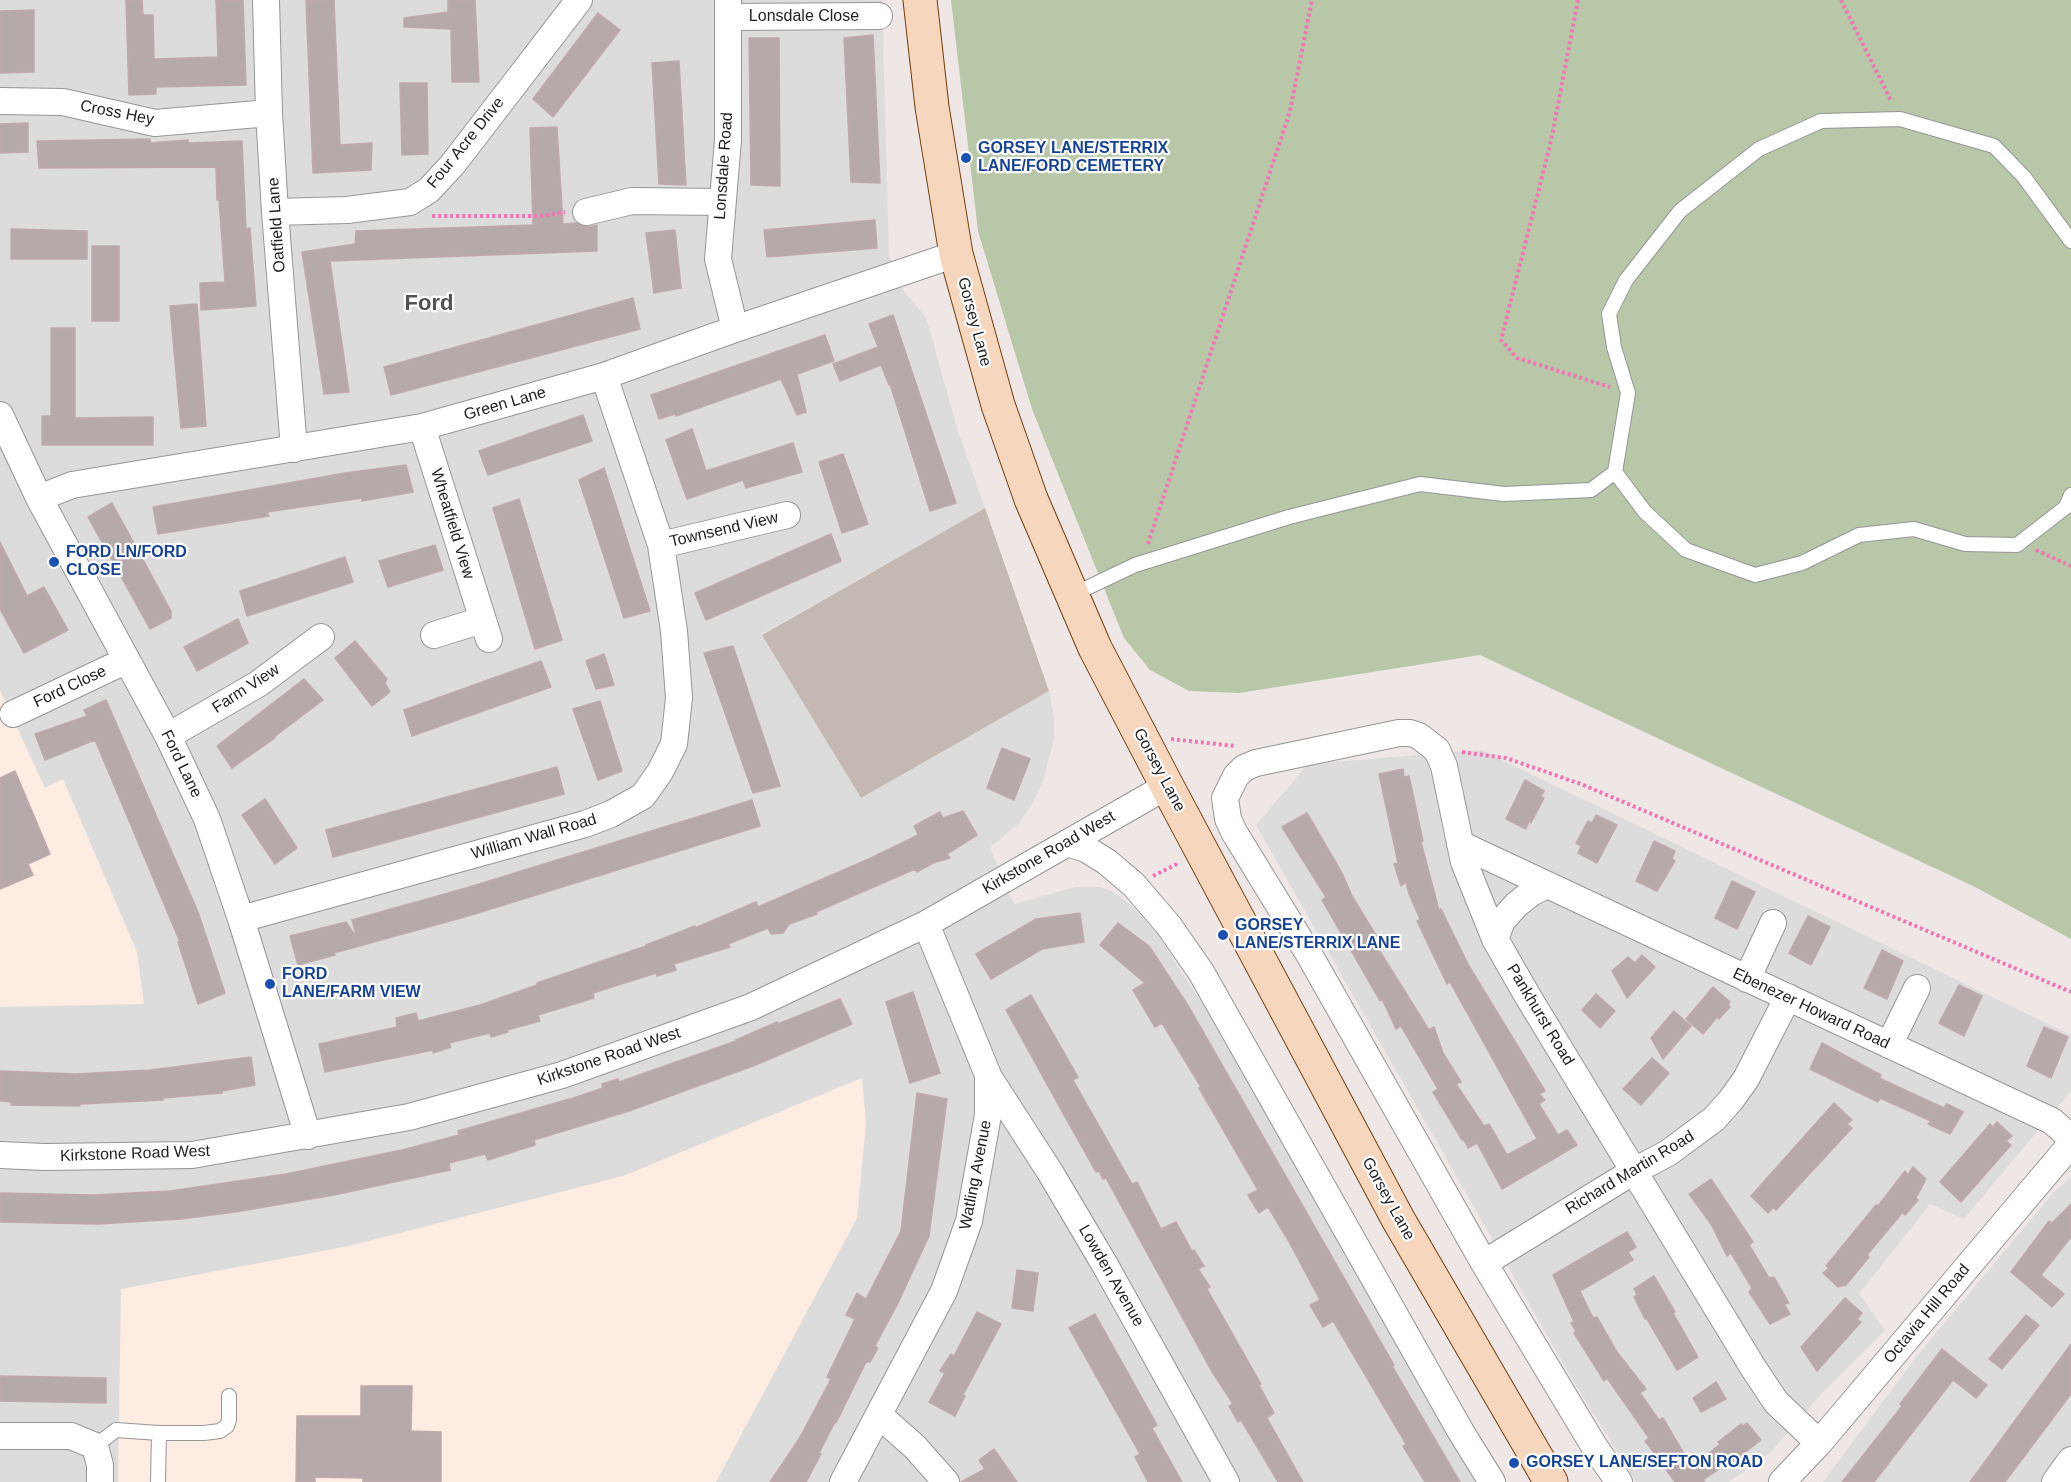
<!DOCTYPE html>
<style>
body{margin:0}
canvas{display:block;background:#efe7e6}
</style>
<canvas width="2071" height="1482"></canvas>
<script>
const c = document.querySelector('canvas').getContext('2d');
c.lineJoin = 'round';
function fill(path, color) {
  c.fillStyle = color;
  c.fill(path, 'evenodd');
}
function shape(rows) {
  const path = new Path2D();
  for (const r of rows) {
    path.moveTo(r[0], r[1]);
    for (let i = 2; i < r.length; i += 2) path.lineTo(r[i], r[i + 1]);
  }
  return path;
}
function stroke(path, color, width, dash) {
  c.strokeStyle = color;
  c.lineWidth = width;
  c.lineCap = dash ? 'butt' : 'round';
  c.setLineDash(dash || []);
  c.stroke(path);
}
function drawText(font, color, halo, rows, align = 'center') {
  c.font = font + ' Helvetica,sans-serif';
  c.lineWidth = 4.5;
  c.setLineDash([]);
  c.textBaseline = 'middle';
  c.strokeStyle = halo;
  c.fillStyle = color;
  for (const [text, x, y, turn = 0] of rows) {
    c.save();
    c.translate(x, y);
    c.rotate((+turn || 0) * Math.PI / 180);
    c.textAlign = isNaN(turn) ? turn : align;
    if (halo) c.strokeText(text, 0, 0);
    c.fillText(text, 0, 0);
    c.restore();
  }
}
const residential = shape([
 [0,0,882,0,889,255,904,292,926,317,957,428,985,508,762,634,861,798,1049,691,1054,717,1054,739,1044,778,1034,801,1020,822,990,848,1014,904,1076,887,1100,887,1112,891,1132,906,1157,934,1205,1008,1478,1482,0,1482],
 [1481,750,2071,1035,2071,1091,1964,1219,1930,1204,1859,1294,1885,1330,1823,1392,1771,1452,1729,1482,1636,1482,1572,1379,1256,825,1308,764],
 [2071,1177,2071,1482,1823,1482,1916,1357,2053,1193]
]);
const education = shape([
 [0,690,45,788,63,779,137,952,144,1004,0,1007],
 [862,1078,866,1123,857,1218,716,1482,118,1482,121,1289,349,1246,623,1176]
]);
const construction = shape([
 [985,508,1049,691,861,798,762,635]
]);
const cemetery = shape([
 [951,0,2071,0,2071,939,1975,887,1480,655,1239,693,1189,691,1150,670,1124,638,1032,409,978,231]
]);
const building = shape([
 [126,0,142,0,143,15,153,15,154,59,218,57,216,0,243,0,246,85,156,87,156,94,129,95,126,0],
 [306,0,334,0,340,145,372,143,371,170,313,173,306,0],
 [448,0,475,0,479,82,452,82,451,29,404,27,404,18,448,12,448,0],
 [34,10,34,72,0,73,0,11,34,10],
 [598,13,620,30,553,117,533,99,598,13],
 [873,35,880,183,851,182,844,38,873,35],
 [749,38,779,38,780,186,751,185,749,38],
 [679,61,686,185,659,184,652,63,679,61],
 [400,83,427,83,428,154,402,155,400,83],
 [28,123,28,152,0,153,0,124,28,123],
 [557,127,563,224,576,223,582,226,589,227,597,225,597,251,330,261,349,392,324,394,302,252,355,244,356,231,533,225,530,128,557,127],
 [150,139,150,143,188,140,188,143,242,141,246,229,250,228,256,306,201,310,200,283,225,282,219,200,217,200,216,167,39,168,37,141,150,139],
 [875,220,877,248,767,257,764,230,875,220],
 [11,229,87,231,87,259,11,259,11,229],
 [675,230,681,288,654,293,646,233,675,230],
 [92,246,119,246,119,321,92,321,92,246],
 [633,298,640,329,391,395,384,367,633,298],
 [197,304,206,426,181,428,170,306,197,304],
 [893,315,956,503,930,511,890,384,889,385,881,365,840,381,833,364,878,347,869,324,893,315],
 [51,328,75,328,75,418,153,417,153,445,42,445,42,416,51,416,51,328],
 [825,335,834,361,797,374,806,412,797,415,781,379,676,416,675,414,659,419,651,395,825,335],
 [583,415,592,441,488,475,479,451,583,415],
 [692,429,706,471,793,443,802,472,746,488,743,480,687,499,666,440,692,429],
 [843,454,868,524,842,533,819,462,843,454],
 [406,465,413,492,362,501,362,498,267,512,269,516,158,534,153,507,345,473,406,465],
 [604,468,650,611,624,618,579,480,604,468],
 [519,499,562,640,535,649,493,508,519,499],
 [112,503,171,611,171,618,150,629,88,517,112,503],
 [831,534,841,561,706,620,695,593,831,534],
 [0,542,27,596,44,587,68,630,24,653,0,609,0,542],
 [435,545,443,570,388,587,379,561,435,545],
 [345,557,353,582,247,616,240,591,345,557],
 [238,619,248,643,197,671,184,647,238,619],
 [355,641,387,679,385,683,390,692,372,706,335,658,355,641],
 [733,646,780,786,753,793,704,653,733,646],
 [604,654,614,685,596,689,586,661,604,654],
 [541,661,551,687,412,736,404,710,541,661],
 [304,679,323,700,274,737,275,738,232,768,217,746,304,679],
 [106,700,198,912,225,993,198,1004,178,942,180,942,95,740,45,760,35,734,87,716,84,710,106,700],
 [600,701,622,771,598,780,573,709,600,701],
 [1002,748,1030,759,1014,800,987,788,1002,748],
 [557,767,564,794,333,857,326,830,557,767],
 [1403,769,1404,777,1409,776,1423,841,1421,842,1439,910,1441,909,1469,966,1545,1091,1539,1094,1545,1100,1539,1104,1558,1135,1567,1130,1577,1145,1502,1189,1477,1143,1468,1148,1464,1140,1462,1140,1433,1092,1438,1089,1401,1026,1396,1029,1382,999,1380,1001,1322,900,1326,897,1282,827,1307,813,1342,873,1352,896,1382,945,1378,947,1381,953,1429,1030,1434,1027,1443,1053,1461,1082,1456,1084,1484,1126,1489,1124,1507,1155,1537,1139,1450,982,1447,984,1417,921,1420,919,1409,894,1406,882,1401,886,1394,864,1398,863,1379,774,1403,769],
 [15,771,50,854,28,864,33,875,0,889,0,778,15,771],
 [1525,780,1544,791,1541,797,1544,798,1531,823,1529,821,1526,829,1506,819,1525,780],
 [265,799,297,848,275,864,242,815,265,799],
 [752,800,760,826,468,916,334,953,335,955,298,965,290,936,346,922,357,938,352,920,466,888,752,800],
 [963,811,977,835,947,854,950,858,933,863,917,872,915,869,816,912,817,914,789,924,783,933,771,934,768,928,728,944,730,947,674,964,676,970,657,976,656,973,593,993,594,998,538,1015,540,1021,507,1030,508,1032,491,1037,490,1033,449,1043,451,1047,433,1053,433,1050,325,1072,319,1044,397,1027,396,1018,416,1013,418,1021,480,1005,537,985,537,983,646,946,646,945,695,926,695,928,756,902,758,907,871,858,918,835,914,826,940,812,943,818,963,811],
 [1596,815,1617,825,1597,863,1578,853,1581,846,1576,843,1588,821,1592,823,1596,815],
 [1654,841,1675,851,1672,859,1675,861,1657,891,1636,881,1654,841],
 [1732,881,1755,892,1737,929,1715,918,1732,881],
 [1080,913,1084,942,1042,949,991,979,976,954,1036,919,1080,913],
 [1808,916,1830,927,1811,965,1789,953,1808,916],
 [1118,923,1149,946,1189,1007,1394,1365,1392,1366,1460,1482,1425,1482,1403,1446,1406,1444,1338,1329,1333,1321,1323,1327,1310,1305,1320,1300,1288,1240,1268,1207,1259,1213,1248,1195,1258,1190,1199,1088,1201,1087,1162,1023,1155,1027,1133,990,1145,983,1100,945,1118,923],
 [1882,950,1903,961,1887,999,1864,988,1882,950],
 [1642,955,1655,967,1627,998,1612,971,1628,957,1635,963,1642,955],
 [1959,985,1982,996,1964,1036,1939,1023,1959,985],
 [1713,987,1730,1002,1728,1005,1730,1007,1719,1019,1717,1017,1703,1034,1686,1019,1713,987],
 [913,992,940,1073,910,1083,886,1002,913,992],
 [1596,994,1615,1011,1600,1028,1582,1010,1596,994],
 [1031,995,1078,1077,1073,1080,1132,1184,1137,1182,1161,1229,1176,1222,1192,1251,1194,1250,1204,1266,1198,1269,1210,1287,1207,1289,1261,1384,1259,1385,1274,1413,1267,1418,1303,1482,1278,1482,1241,1420,1238,1422,1229,1406,1233,1404,1211,1370,1106,1178,1103,1179,1099,1171,1096,1172,1059,1106,1006,1010,1031,995],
 [840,999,852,1024,753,1066,629,1111,534,1140,535,1145,488,1160,485,1154,449,1163,450,1170,334,1195,235,1212,181,1219,98,1224,0,1222,0,1193,93,1195,170,1191,286,1174,402,1150,459,1135,458,1131,573,1098,603,1088,602,1084,618,1079,619,1082,736,1041,736,1040,777,1022,778,1024,840,999],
 [1674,1011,1691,1026,1663,1059,1651,1038,1674,1011],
 [2044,1027,2068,1037,2051,1078,2027,1066,2044,1027],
 [1822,1043,1881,1075,1879,1078,1944,1108,1947,1104,1963,1112,1950,1134,1928,1124,1931,1121,1880,1098,1878,1102,1810,1069,1822,1043],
 [251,1057,255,1085,222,1091,222,1093,163,1098,163,1100,80,1104,80,1106,11,1105,11,1102,0,1101,0,1071,75,1074,151,1070,251,1057],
 [1652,1058,1669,1073,1641,1105,1623,1089,1652,1058],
 [917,1093,947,1099,929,1236,898,1303,875,1346,878,1348,870,1362,866,1362,836,1423,835,1422,819,1453,821,1454,806,1482,770,1482,799,1439,831,1379,827,1377,855,1319,846,1315,857,1293,866,1299,901,1231,917,1093],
 [1834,1103,1852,1120,1847,1124,1852,1128,1776,1210,1773,1208,1768,1213,1751,1196,1834,1103],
 [1997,1122,2012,1136,2006,1141,2011,1145,1961,1202,1940,1182,1990,1124,1993,1127,1997,1122],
 [1913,1167,1926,1179,1916,1198,1918,1200,1905,1215,1902,1213,1867,1255,1869,1257,1846,1285,1838,1287,1823,1273,1829,1268,1826,1266,1876,1205,1878,1206,1905,1171,1908,1175,1913,1167],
 [1711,1179,1753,1242,1749,1245,1769,1278,1774,1277,1789,1303,1784,1304,1790,1314,1770,1324,1749,1292,1752,1288,1731,1253,1727,1256,1711,1224,1689,1194,1711,1179],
 [2071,1204,2071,1237,2041,1275,2064,1294,2052,1307,2011,1272,2049,1221,2052,1223,2071,1204],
 [1627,1232,1636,1247,1628,1252,1633,1260,1580,1291,1593,1318,1597,1317,1617,1352,1646,1389,1640,1393,1659,1420,1663,1418,1683,1452,1694,1466,1720,1444,1718,1442,1741,1424,1743,1426,1747,1423,1761,1440,1726,1467,1725,1465,1703,1480,1705,1482,1675,1482,1651,1449,1645,1441,1649,1438,1607,1378,1604,1381,1574,1333,1576,1331,1571,1323,1574,1322,1553,1275,1627,1232],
 [1017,1270,1038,1273,1033,1311,1012,1308,1017,1270],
 [1654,1276,1675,1312,1673,1313,1698,1357,1677,1370,1647,1319,1645,1319,1634,1297,1637,1295,1634,1289,1654,1276],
 [1845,1298,1862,1313,1857,1319,1861,1322,1817,1371,1801,1347,1845,1298],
 [977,1312,1001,1324,963,1395,965,1396,955,1416,929,1402,945,1373,940,1371,951,1354,954,1356,977,1312],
 [1095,1314,1157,1425,1152,1428,1182,1482,1148,1482,1135,1457,1140,1454,1069,1328,1095,1314],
 [2026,1315,2039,1325,2002,1369,1989,1359,2026,1315],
 [2071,1344,2071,1394,2005,1482,1970,1482,2071,1344],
 [1942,1349,1987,1385,1976,1398,1953,1380,1874,1482,1842,1482,1902,1406,1900,1404,1942,1349],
 [0,1376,106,1378,106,1403,0,1401,0,1376],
 [1716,1382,1726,1399,1701,1412,1693,1398,1716,1382],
 [361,1386,412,1386,411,1431,441,1432,441,1482,363,1482,363,1478,315,1477,315,1482,296,1482,297,1416,361,1416,361,1386],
 [994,1449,1017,1482,961,1482,985,1469,979,1460,994,1449]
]);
const path = shape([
 [1578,0,1551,141,1501,340,1517,358,1610,387],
 [1841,0,1891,101],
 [432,216,541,216,565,212],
 [1148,544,1290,111,1312,0],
 [2036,550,2071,566],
 [1171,739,1235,746],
 [1462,752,1506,758,1581,784,2071,992],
 [1153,876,1179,863]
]);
const service = shape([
 [1615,472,1645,512,1686,550,1755,575,1802,563,1859,535,1914,529,1965,544,2017,545,2066,507,2071,495],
 [1072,595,1135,565,1289,517,1420,484,1504,494,1591,490,1615,472,1628,393,1614,347,1609,314,1626,280,1680,211,1759,149,1821,121,1900,119,1994,146,2024,177,2071,241],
 [95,1446,116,1430,159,1433,204,1433,220,1431,227,1426,229,1420,229,1396],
 [158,1482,159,1433]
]);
const minor = shape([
 [266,0,269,113,275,212,294,449],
 [728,0,728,140,718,259,735,329],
 [728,17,879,16],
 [0,101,63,102,155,123,269,113],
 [275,212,347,210,410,202,429,190,453,164,579,0],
 [586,212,632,201,722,202],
 [0,415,39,498,168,736,207,819,241,919,308,1136],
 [422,427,489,639],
 [39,498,72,485,422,427,604,376,735,329,956,254],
 [661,545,787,515],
 [434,635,482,620],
 [13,714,127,660],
 [168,736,258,684,321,637],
 [1067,843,1086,849,1107,862,1134,885,1169,926,1201,972,1461,1432,1492,1482],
 [1460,844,2052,1121,2071,1138],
 [241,919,585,824,611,814,643,796,660,772,674,744,679,698,674,631,661,545,604,376],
 [1495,939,1502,921,1516,905,1531,893,1547,885],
 [1747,979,1773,923],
 [1889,1045,1917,988],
 [988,1076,1050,1172,1105,1265,1226,1482],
 [0,1155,44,1157,192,1155,409,1117,562,1075,751,1007,926,924,1167,786],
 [1484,1263,1634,1171,1668,1153,1714,1119,1731,1100,1746,1079,1788,997],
 [880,1416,915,1447,946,1482],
 [0,1436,71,1436,95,1446,100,1465,100,1482],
 [843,1482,944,1291,969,1221,988,1115,988,1075,926,924],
 [1619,1482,1594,1446,1484,1263,1310,956,1234,832,1228,819,1225,798,1236,776,1244,768,1256,763,1399,733,1410,733,1419,736,1437,750,1444,766,1464,862,1495,939,1527,995,1754,1369,1776,1402,1819,1443],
 [1782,1482,1819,1443,2071,1144],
 [2055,1482,2071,1460]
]);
const secondary = shape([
 [920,0,932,107,956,254,998,405,1031,499,1095,648,1167,786,1398,1219,1551,1482]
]);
const markers = [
 [966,158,6,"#1a4fb4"],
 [54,562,6,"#1a4fb4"],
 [1223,935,6,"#1a4fb4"],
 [270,984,6,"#1a4fb4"],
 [1514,1463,6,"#1a4fb4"]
];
const streetNames = [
 ["Lonsdale Close",804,17],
 ["Cross Hey",117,113,11],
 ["Four Acre Drive",466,143,-51],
 ["Lonsdale Road",724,166,-86],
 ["Oatfield Lane",277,225,-94],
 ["Gorsey Lane",974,322,75],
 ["Green Lane",505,404,-16],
 ["Wheatfield View",452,524,73],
 ["Townsend View",724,530,-13],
 ["Ford Close",70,687,-25],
 ["Farm View",246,689,-33],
 ["Ford Lane",181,764,64],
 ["Gorsey Lane",1159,770,62],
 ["William Wall Road",534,837,-16],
 ["Kirkstone Road West",1049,853,-30],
 ["Ebenezer Howard Road",1811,1009,25],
 ["Pankhurst Road",1540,1015,59],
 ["Kirkstone Road West",609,1057,-19],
 ["Kirkstone Road West",135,1154,-2],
 ["Richard Martin Road",1630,1173,-31],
 ["Watling Avenue",976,1175,-79],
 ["Gorsey Lane",1388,1199,61],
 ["Lowden Avenue",1111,1276,60],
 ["Octavia Hill Road",1927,1314,-50]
];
const transitNames = [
 ["GORSEY LANE/STERRIX",978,149],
 ["LANE/FORD CEMETERY",978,167],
 ["FORD LN/FORD",66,553],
 ["CLOSE",66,571],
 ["GORSEY",1235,926],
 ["LANE/STERRIX LANE",1235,944],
 ["FORD",282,975],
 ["LANE/FARM VIEW",282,993],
 ["GORSEY LANE/SEFTON ROAD",1526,1463]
];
const districtNames = [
 ["Ford",429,304]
];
fill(residential, '#dddcdd');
fill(education, '#fdece1');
fill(construction, '#c4b9b2');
fill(cemetery, '#b7c7a8');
fill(building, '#b5a9aa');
stroke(building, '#c0a9ad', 1.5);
stroke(service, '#969696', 16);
stroke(minor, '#969696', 28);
stroke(secondary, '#723e0b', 35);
stroke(path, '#f274b4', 4, [3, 3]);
stroke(service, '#fff', 14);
stroke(minor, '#fff', 26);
stroke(secondary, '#f6d6bd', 33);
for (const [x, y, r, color] of markers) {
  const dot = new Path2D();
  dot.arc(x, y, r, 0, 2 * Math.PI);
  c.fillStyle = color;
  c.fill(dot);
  stroke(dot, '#fff', 2);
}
drawText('16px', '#1f1f1f', '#fff', streetNames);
drawText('bold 16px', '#164399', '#fff', transitNames, 'left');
drawText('bold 22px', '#525252', '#fff', districtNames);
</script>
